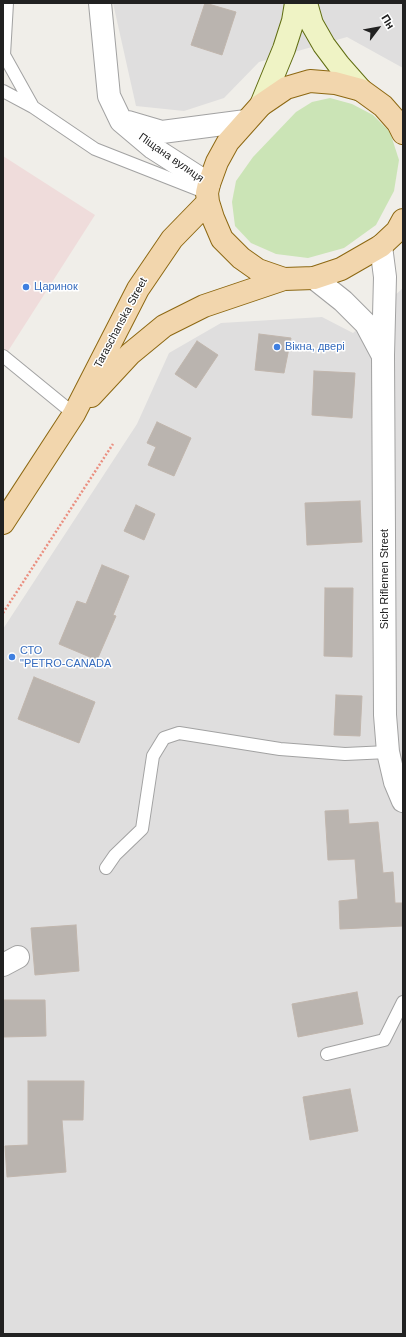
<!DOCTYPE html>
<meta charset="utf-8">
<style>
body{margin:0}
#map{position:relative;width:406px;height:1337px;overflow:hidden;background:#f0eee9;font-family:Helvetica,sans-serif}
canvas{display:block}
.frame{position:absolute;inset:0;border:4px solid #212121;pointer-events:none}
.north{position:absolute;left:358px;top:8px;width:40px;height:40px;-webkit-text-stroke:3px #fff;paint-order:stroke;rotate:58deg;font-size:11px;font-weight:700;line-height:16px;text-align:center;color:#212121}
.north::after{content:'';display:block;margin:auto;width:14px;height:18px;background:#212121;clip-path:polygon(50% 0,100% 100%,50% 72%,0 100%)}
</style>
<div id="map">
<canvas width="406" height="1337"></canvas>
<div class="frame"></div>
<div class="north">Пн</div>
</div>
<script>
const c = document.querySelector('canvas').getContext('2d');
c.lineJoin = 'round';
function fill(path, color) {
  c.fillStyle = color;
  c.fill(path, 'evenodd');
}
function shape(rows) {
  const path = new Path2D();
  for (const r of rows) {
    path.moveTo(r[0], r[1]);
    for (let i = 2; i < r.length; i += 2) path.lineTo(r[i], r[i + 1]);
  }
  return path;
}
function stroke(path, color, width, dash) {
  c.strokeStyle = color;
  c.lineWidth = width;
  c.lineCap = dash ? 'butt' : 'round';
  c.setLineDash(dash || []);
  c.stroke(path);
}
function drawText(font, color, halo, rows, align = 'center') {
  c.font = font + ' Helvetica,sans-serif';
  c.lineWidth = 3;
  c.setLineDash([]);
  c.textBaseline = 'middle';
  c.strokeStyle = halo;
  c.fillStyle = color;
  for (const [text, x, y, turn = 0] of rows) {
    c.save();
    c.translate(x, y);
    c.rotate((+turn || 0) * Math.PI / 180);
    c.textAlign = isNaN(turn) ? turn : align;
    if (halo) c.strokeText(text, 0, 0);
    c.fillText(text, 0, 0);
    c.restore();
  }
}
const residential = shape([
 [113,3,403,3,403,68,347,37,259,62,224,98,184,111,136,106],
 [403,288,403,1334,3,1334,3,629,137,424,169,353,221,323,322,317,353,333]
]);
const commercial = shape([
 [3,156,95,215,3,359]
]);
const grass = shape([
 [330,98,352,104,373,115,390,132,399,160,394,191,376,225,344,248,308,258,276,254,251,243,235,226,232,202,236,181,253,157,296,112,312,102]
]);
const building = shape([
 [205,3,236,12,222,55,191,45,205,3],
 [259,334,291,338,284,373,255,370,259,334],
 [197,341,218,355,196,388,175,374,197,341],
 [314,371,355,373,352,418,312,415,314,371],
 [157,422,191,438,174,476,148,465,156,447,147,443,157,422],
 [360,501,362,542,307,545,305,503,360,501],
 [136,505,155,514,144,540,124,531,136,505],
 [102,565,129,576,113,615,116,616,97,660,59,644,77,601,86,604,102,565],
 [325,588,353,588,352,657,324,656,325,588],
 [34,677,95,702,79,743,18,719,34,677],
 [336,695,362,696,360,736,334,735,336,695],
 [348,810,349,824,378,822,383,873,393,872,395,903,403,903,403,926,340,929,339,901,358,899,355,859,328,860,325,811,348,810],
 [76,925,79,971,35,975,31,928,76,925],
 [357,992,363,1024,298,1037,292,1004,357,992],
 [3,1000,45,1000,46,1036,3,1037,3,1000],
 [28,1081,84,1081,83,1120,62,1120,66,1172,7,1177,5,1146,28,1145,28,1081],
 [350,1089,358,1131,310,1140,303,1097,350,1089]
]);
const path = shape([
 [3,613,113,444]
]);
const lane = shape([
 [7,3,4,55,33,107,95,149,207,193],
 [3,91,33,107],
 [3,356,74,414],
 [106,868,115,855,142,829,153,756,164,738,179,733,280,749,345,754,388,752],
 [327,1054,384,1040,403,1002]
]);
const street = shape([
 [100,3,109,96,121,121,153,148,209,184],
 [128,122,162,132,246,121],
 [381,246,385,277,383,355,385,715,388,752,395,782,403,801],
 [314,278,343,301,366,324,382,354],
 [3,965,18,957]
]);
const secondary = shape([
 [306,3,312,24,324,45,339,65,361,90],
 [261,105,284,49,293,21,296,3]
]);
const primary = shape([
 [403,133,398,123,383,106,361,90,335,83,310,81,286,88,261,105,228,142,217,162,209,184,207,193,208,202,213,218,222,239,241,258,258,270,284,279,314,278,341,269,381,246,397,231,403,220],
 [91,396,130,354,164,326,204,306,284,279],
 [3,523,74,414,138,289,172,239,208,202]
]);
const markers = [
 [26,287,4,"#3f7fe0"],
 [277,347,4,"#3f7fe0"],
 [12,657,4,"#3f7fe0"]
];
const streetNames = [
 ["Піщана вулиця",171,158,35],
 ["Taraschanska Street",121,323,-62],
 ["Sich Riflemen Street",385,579,-90]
];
const shopNames = [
 ["Царинок",34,287],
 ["Вікна, двері",285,347],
 ["СТО",20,651],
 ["\"PETRO-CANADA",20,664]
];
fill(residential, '#dfdede');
fill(commercial, '#efdcdb');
fill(grass, '#cbe4b6');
fill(building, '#bab4af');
stroke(building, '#c1b6ad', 1);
stroke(lane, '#a2a2a2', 14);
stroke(street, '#a2a2a2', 24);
stroke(secondary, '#616e12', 24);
stroke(primary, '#8d6812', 24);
stroke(path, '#ea8f80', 2.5, [2, 2]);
stroke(lane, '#fff', 12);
stroke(street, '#fff', 22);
stroke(secondary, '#eff3c5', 22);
stroke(primary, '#f2d6ad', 22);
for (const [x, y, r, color] of markers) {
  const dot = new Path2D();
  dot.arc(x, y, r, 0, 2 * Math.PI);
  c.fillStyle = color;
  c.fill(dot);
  stroke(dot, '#fff', 1.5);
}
drawText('11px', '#212121', '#fff', streetNames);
drawText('11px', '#366cbe', '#fff', shopNames, 'left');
</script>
